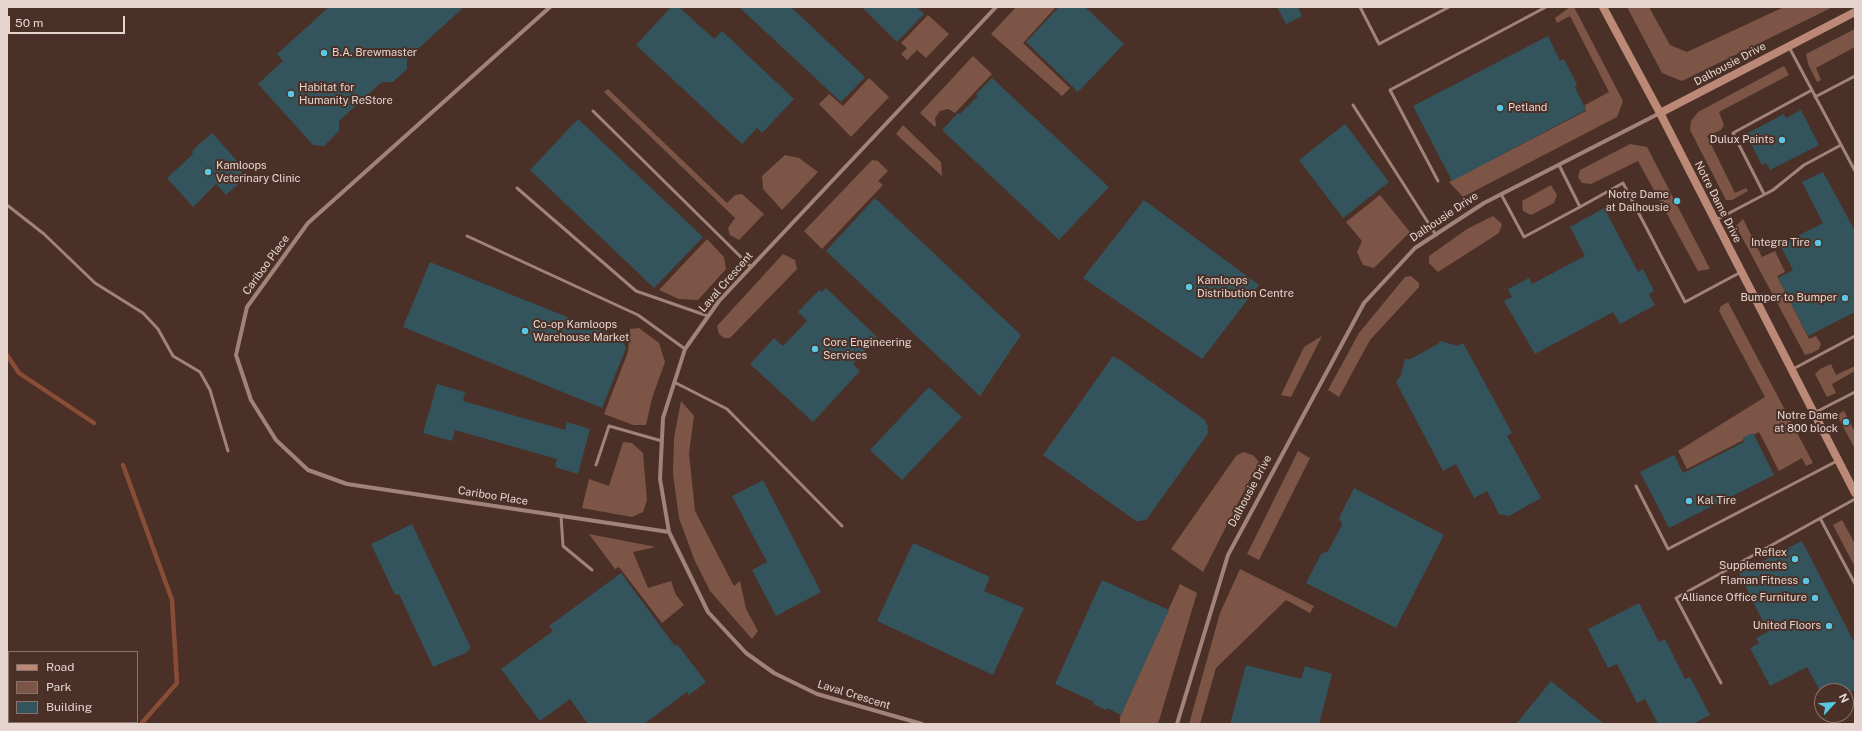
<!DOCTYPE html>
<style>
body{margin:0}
#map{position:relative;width:1862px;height:731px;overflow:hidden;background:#4a3027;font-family:"Public Sans",sans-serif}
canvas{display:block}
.frame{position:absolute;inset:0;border:8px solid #e6d5cf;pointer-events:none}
.legend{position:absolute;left:8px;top:651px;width:130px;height:72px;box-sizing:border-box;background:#4a3027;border:1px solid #88726a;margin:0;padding:5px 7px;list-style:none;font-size:12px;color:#e6d5cf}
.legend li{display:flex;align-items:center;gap:8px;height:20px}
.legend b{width:20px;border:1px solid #88726a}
.north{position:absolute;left:1814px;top:683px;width:40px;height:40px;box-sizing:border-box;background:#4a3027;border:1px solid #88726a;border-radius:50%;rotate:64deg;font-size:11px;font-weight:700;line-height:16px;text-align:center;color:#e6d5cf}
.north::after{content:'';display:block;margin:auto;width:14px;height:18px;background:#58c8e4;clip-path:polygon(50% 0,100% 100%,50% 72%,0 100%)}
.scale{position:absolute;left:8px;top:16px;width:117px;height:18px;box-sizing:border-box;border:2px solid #e6d5cf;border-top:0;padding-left:5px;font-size:12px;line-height:14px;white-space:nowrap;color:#e6d5cf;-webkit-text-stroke:3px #4a3027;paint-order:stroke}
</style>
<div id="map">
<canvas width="1862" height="731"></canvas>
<div class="frame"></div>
<ul class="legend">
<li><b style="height:5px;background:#bc8977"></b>Road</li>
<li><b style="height:11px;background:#7d5547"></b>Park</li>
<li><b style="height:11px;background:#33545d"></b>Building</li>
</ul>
<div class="north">N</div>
<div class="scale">50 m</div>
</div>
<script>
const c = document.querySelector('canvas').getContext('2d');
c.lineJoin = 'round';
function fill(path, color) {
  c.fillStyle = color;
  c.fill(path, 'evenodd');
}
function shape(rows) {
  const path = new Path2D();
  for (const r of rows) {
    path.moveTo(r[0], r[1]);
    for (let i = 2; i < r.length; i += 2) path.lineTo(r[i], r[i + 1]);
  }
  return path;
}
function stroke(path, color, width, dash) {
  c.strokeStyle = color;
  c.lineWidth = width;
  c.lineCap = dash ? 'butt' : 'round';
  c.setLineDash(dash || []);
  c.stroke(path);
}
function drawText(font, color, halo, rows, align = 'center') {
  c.font = font + ' "Public Sans",sans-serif';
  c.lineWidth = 4;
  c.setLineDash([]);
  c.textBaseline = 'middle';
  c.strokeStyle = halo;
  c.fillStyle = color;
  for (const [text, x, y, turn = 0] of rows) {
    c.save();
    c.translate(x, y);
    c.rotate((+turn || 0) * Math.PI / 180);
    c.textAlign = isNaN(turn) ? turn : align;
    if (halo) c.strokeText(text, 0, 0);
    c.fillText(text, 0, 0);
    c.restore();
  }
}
const green = shape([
 [1016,7,1056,7,1023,43,1070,88,1062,96,991,34],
 [1570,7,1574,7,1623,101,1617,117,1463,197,1449,182,1586,111,1585,105,1609,92,1570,16,1557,23,1555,18],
 [1627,7,1649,7,1670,45,1687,52,1784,7,1833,7,1682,81,1662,73],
 [928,15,949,34,926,58,917,50,907,60,901,54,907,48,901,43],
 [1855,29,1855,47,1816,68,1821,80,1817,82,1808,64,1806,54],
 [973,56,992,74,955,113,948,109,940,111,935,118,936,125,935,127,920,113],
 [1784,66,1789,75,1719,112,1724,125,1721,130,1707,136,1735,193,1746,188,1748,191,1732,200,1726,200,1690,130,1691,121,1698,112],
 [869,78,889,97,851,137,819,104,829,94,843,106],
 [608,89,727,203,735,195,742,194,764,214,739,240,730,235,728,228,735,218,604,92],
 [903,125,941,162,942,176,896,134],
 [1630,144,1647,147,1710,269,1698,271,1638,161,1591,184,1582,183,1578,177,1580,170],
 [785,155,799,158,818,172,782,210,763,189,762,176],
 [872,160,878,161,888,171,878,181,883,185,822,249,804,231],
 [1551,185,1557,195,1554,203,1531,215,1523,211,1522,201],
 [1380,195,1410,232,1374,268,1363,265,1357,252,1362,241,1346,222],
 [1493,216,1502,224,1499,233,1438,272,1429,263,1429,256,1467,229],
 [1743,219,1762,257,1775,251,1785,272,1777,276,1809,339,1816,336,1821,344,1819,349,1812,353,1805,355,1736,226],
 [707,239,724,257,726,269,698,300,679,299,659,290],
 [783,254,795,260,797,269,730,338,724,338,719,334,717,326],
 [1411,276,1419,283,1419,287,1370,340,1339,397,1328,390,1359,333,1405,277],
 [1728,302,1813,463,1806,466,1802,458,1779,471,1759,432,1687,469,1678,451,1765,397,1719,311,1721,306],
 [639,328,659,343,665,362,652,398,646,425,633,425,604,414,628,352,630,329],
 [1322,336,1291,397,1281,395,1304,347],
 [1831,364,1836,375,1855,366,1855,371,1832,384,1836,393,1827,397,1815,374,1820,369],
 [681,401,694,416,689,453,695,511,734,586,740,581,746,609,758,631,752,639,710,591,694,559,679,518,673,474,674,438],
 [1844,411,1855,432,1855,449,1837,415],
 [623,442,632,443,643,453,647,500,643,512,632,517,582,508,589,479,609,486],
 [1298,451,1310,458,1259,560,1247,554],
 [1243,452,1253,455,1259,462,1203,572,1171,549,1236,456],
 [1842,520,1855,544,1855,567,1833,525],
 [589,534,656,547,633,552,648,588,671,581,676,595,684,605,662,623,619,567,615,569],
 [1240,569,1314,606,1310,613,1286,600,1216,668,1200,724,1189,724,1220,613],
 [1180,584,1197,593,1158,724,1120,724,1120,717]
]);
const stream = shape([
 [7,355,19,373,94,423],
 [123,465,172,600,177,683,141,724]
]);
const building = shape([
 [329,7,464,7,407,59,407,69,393,82,382,82,339,121,339,131,324,146,313,145,258,84,283,61,277,54],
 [671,7,679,7,714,39,722,31,794,99,762,133,757,128,742,144,636,45],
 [739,7,791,7,865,77,841,102],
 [862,7,917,7,924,14,897,42],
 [1059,7,1085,7,1124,44,1078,92,1026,42],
 [1277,7,1298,7,1302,16,1286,24],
 [1548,36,1560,61,1564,59,1577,85,1575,87,1586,110,1452,181,1413,106],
 [992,78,1109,187,1059,240,942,130,958,113,960,114,978,96,976,94],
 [1801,110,1819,145,1770,170,1766,163,1762,165,1746,134,1784,114,1786,118],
 [578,119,703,237,654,288,530,170],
 [1345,124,1389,182,1343,218,1299,160],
 [212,133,240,164,237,167,246,177,226,195,216,184,193,207,167,178,193,154,192,152,195,148],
 [1823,172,1855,231,1855,312,1808,336,1778,278,1793,270,1780,245,1823,223,1802,182],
 [875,198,1021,335,980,396,826,251],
 [1144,200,1259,285,1202,359,1083,278],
 [1604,208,1638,272,1643,269,1654,291,1649,294,1655,305,1620,324,1613,312,1535,354,1504,301,1512,297,1508,289,1529,278,1532,284,1585,256,1570,227],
 [430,262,622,339,626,348,602,408,403,327],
 [826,288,877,337,853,364,860,371,813,422,750,364,774,338,783,346,807,321,798,312,819,290,822,292],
 [1441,341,1457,346,1463,343,1512,433,1507,436,1541,498,1509,516,1499,514,1487,491,1474,498,1456,464,1443,471,1396,382,1401,375,1405,359,1410,359,1438,344],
 [1113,356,1118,360,1119,359,1205,420,1208,427,1207,429,1209,432,1146,520,1143,519,1142,521,1136,521,1043,455],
 [437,384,465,392,463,401,565,430,567,422,590,429,578,474,555,467,557,459,455,430,452,441,423,433],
 [929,387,962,417,902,480,870,450],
 [1753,433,1774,475,1669,528,1640,472,1674,455,1683,473,1744,442,1742,438],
 [763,480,821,592,776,616,752,570,767,562,732,496],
 [1354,488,1444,535,1396,628,1306,583,1321,554,1328,551,1342,525,1339,518],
 [412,524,470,646,468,652,433,667,399,594,395,595,371,544],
 [1802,541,1855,644,1855,691,1820,691,1807,667,1770,686,1750,648,1759,643,1756,638,1768,632,1739,573],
 [913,543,990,577,984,591,1024,608,993,675,877,621],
 [621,573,675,646,677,644,706,682,689,695,687,692,644,724,588,724,570,699,540,721,501,669,553,631,549,626],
 [1102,580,1169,610,1121,715,1107,708,1106,710,1093,704,1094,702,1055,684],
 [1639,603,1659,642,1665,639,1685,679,1690,677,1710,715,1693,724,1658,724,1645,699,1637,703,1617,664,1608,668,1588,629],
 [1246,665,1301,679,1305,666,1332,674,1319,724,1230,724],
 [1551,681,1604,724,1516,724]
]);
const lane = shape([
 [1360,7,1379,44,1449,7],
 [1789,47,1855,171],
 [1815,97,1855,76],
 [1353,105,1436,235],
 [593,111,751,267],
 [1438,181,1390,90,1546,7],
 [517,188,636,291,708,316],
 [1501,194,1524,237,1580,207,1559,165],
 [1764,194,1733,133,1812,90],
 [7,205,44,234,95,283,143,313,158,329,173,356,200,372,210,390,228,451],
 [1580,207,1623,183,1685,302,1741,272],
 [1716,220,1773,190,1804,165,1841,145],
 [467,236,638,315,685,349],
 [1793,369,1855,336],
 [674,382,727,409,842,526],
 [1814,413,1855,392],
 [596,465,609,426,662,441],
 [1636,486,1668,549,1837,461],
 [561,516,563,546,592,570],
 [1820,518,1855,584],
 [1721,683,1676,598,1855,499]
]);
const street = shape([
 [550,7,308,223,247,307,236,355,251,400,276,440,308,470,347,484,669,532],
 [922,724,817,694,774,673,746,653,708,612,669,532,660,479,663,418,685,349,719,301,996,7],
 [1177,724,1228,555,1364,303,1415,248,1484,203,1660,113]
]);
const secondary = shape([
 [1603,7,1660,113,1855,493],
 [1660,113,1855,12]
]);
const markers = [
 [324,53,4,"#58c8e4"],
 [291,94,4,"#58c8e4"],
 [1500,108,4,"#58c8e4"],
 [1782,140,4,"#58c8e4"],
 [208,172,4,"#58c8e4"],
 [1677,201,4,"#58c8e4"],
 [1818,243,4,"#58c8e4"],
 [1189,287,4,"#58c8e4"],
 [1845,298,4,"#58c8e4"],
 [525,331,4,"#58c8e4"],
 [815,349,4,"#58c8e4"],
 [1846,422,4,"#58c8e4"],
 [1689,501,4,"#58c8e4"],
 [1795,559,4,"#58c8e4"],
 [1806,581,4,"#58c8e4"],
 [1815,598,4,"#58c8e4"],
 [1829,626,4,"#58c8e4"]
];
const poiNames = [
 ["B.A. Brewmaster",332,53,"left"],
 ["Habitat for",299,88,"left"],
 ["Humanity ReStore",299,101,"left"],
 ["Petland",1508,108,"left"],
 ["Dulux Paints",1774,140],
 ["Kamloops",216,166,"left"],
 ["Veterinary Clinic",216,179,"left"],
 ["Notre Dame",1669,195],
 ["at Dalhousie",1669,208],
 ["Integra Tire",1810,243],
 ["Kamloops",1197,281,"left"],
 ["Distribution Centre",1197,294,"left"],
 ["Bumper to Bumper",1837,298],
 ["Co-op Kamloops",533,325,"left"],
 ["Warehouse Market",533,338,"left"],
 ["Core Engineering",823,343,"left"],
 ["Services",823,356,"left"],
 ["Notre Dame",1838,416],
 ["at 800 block",1838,429],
 ["Kal Tire",1697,501,"left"],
 ["Reflex",1787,553],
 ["Supplements",1787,566],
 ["Flaman Fitness",1798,581],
 ["Alliance Office Furniture",1807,598],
 ["United Floors",1821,626]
];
const streetNames = [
 ["Dalhousie Drive",1730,64,-28],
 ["Notre Dame Drive",1718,202,63],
 ["Dalhousie Drive",1444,217,-34],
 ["Cariboo Place",266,265,-54],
 ["Laval Crescent",726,282,-49],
 ["Dalhousie Drive",1250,491,-62],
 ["Cariboo Place",493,496,9],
 ["Laval Crescent",854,695,17]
];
fill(green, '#7d5547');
stroke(stream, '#884c37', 4.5);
fill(building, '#33545d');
stroke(lane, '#a28378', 3);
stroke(street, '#a28378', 4);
stroke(secondary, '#bc8977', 8);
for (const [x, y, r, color] of markers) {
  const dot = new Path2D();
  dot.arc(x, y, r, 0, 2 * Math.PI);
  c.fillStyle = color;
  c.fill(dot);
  stroke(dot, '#4a3027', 1.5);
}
drawText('11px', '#e6d5cf', '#4a3027', poiNames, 'right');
drawText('11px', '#e6d5cf', '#4a3027', streetNames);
</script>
